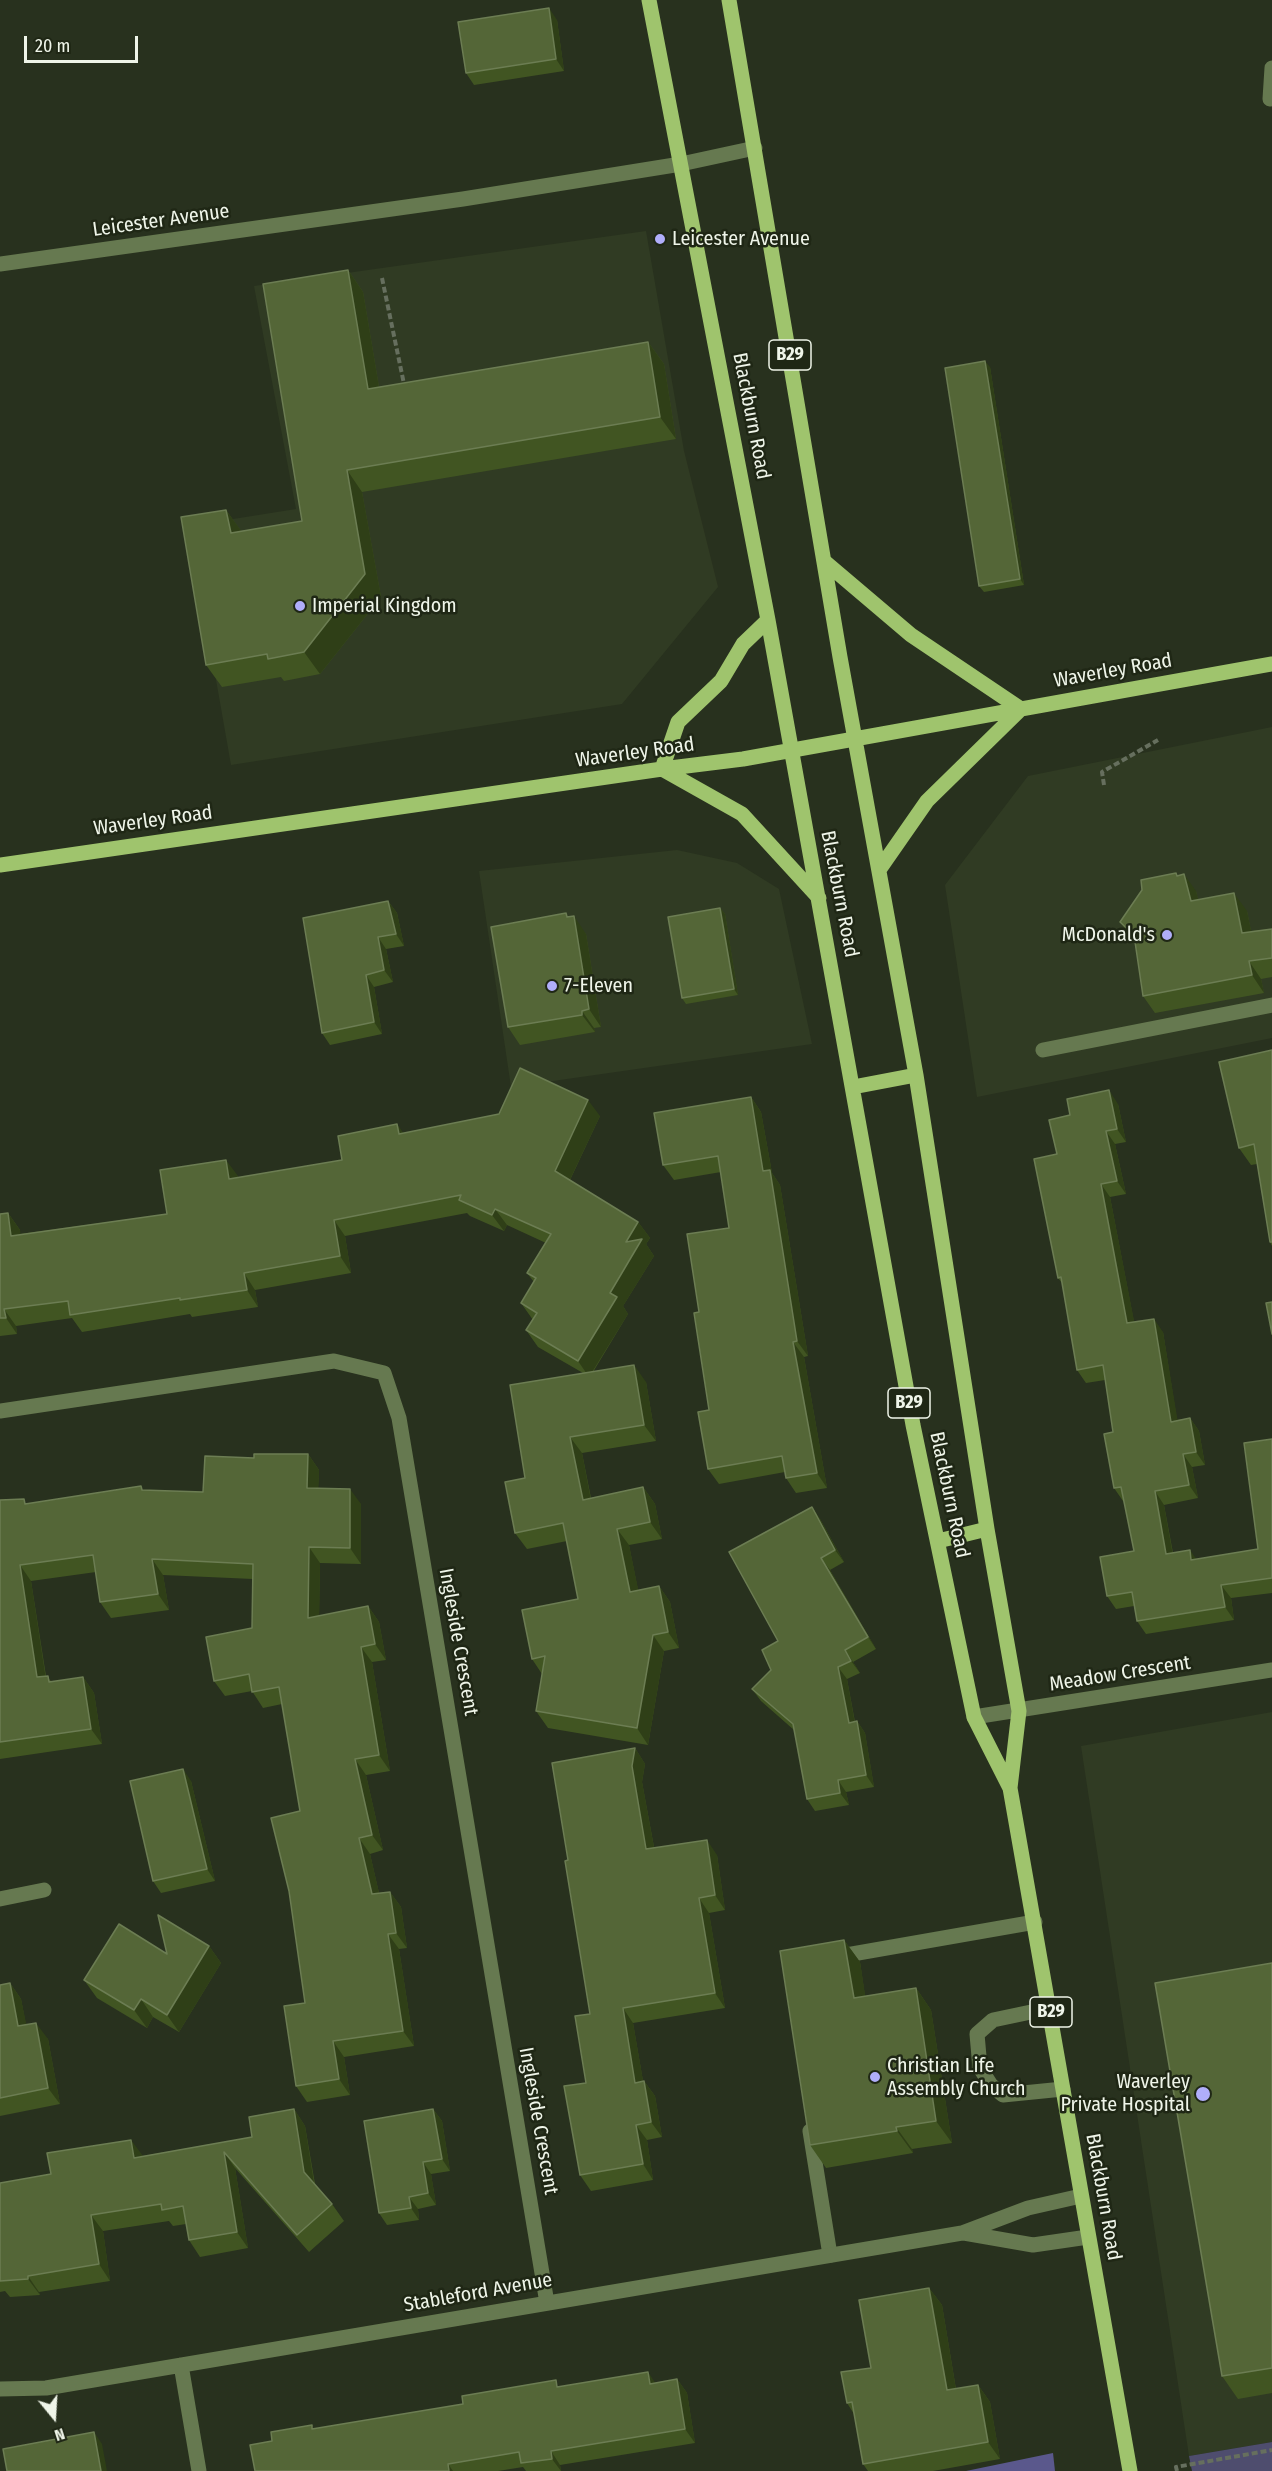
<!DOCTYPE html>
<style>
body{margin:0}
#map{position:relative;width:1272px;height:2471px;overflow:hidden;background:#28311e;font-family:"Fira Sans Condensed",sans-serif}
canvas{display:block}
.north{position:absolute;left:24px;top:2387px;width:60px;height:60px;-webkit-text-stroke:4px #1f2715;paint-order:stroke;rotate:162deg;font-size:16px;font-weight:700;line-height:24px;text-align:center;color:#eff5e9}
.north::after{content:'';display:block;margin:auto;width:21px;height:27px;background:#eff5e9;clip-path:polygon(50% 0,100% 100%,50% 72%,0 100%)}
.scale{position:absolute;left:24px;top:36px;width:114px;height:27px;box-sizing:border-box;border:3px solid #eff5e9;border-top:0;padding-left:8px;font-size:18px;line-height:21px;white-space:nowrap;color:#eff5e9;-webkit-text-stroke:4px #1f2715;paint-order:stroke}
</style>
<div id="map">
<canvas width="1272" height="2471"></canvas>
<div class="north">N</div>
<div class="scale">20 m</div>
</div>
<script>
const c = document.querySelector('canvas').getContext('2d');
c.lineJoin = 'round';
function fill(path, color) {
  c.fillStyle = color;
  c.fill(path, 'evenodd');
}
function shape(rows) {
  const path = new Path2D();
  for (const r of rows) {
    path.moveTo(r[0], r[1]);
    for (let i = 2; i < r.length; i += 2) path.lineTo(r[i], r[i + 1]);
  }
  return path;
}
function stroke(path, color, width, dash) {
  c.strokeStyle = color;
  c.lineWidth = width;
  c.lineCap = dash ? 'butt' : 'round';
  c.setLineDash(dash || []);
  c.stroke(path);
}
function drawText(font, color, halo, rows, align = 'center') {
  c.font = font + ' "Fira Sans Condensed",sans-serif';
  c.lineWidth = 5;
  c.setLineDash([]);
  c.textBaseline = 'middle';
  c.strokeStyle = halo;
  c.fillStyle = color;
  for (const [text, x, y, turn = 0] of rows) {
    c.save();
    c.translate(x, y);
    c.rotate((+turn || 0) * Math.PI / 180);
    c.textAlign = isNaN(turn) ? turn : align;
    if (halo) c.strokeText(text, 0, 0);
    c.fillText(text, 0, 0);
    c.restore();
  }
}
const built = shape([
 [646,231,684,451,718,587,622,704,231,765,189,526,296,509,254,286],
 [1272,727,1272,1038,977,1097,945,885,1028,776],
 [677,850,737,863,779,889,812,1044,511,1087,479,871],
 [1272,1712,1272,2442,1189,2456,1081,1746]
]);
const green = shape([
 [1272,2442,1272,2471,1192,2471,1189,2456]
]);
const forest = shape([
 [1053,2453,1055,2471,966,2471]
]);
const path = shape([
 [382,278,404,384],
 [1104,785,1102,772,1158,740],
 [1177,2471,1176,2467,1272,2450]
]);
const lane = shape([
 [1043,1050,1272,1005],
 [835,1957,1035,1922],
 [1050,2008,993,2020,977,2034,980,2068,991,2085,1003,2095,1063,2089],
 [810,2131,830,2255]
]);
const street = shape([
 [1270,99,1272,68],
 [0,264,463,199,681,164,755,148],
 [0,1411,334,1361,384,1373,399,1418,547,2303],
 [974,1717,1272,1670],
 [0,1899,44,1890],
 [964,2233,1033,2245,1088,2237],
 [181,2365,199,2471],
 [0,2389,46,2388,962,2233,1028,2208,1081,2196]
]);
const primary = shape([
 [649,0,768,620,913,1425,974,1717,1010,1788,1130,2471],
 [729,0,840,657,916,1075,987,1529,1019,1711,1010,1788],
 [825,562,911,635,1021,709],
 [662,769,742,814,819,898],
 [662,769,678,722,721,681,743,644,768,620],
 [0,865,662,769,743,759,1272,664],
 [879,870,927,801,1021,709],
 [853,1087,916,1075],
 [938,1541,987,1529]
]);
const wall = shape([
 [557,20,564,71,474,85,466,73],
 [348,270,363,292,379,387,648,342,664,364,676,439,362,492,381,597,320,674,284,681,281,677,222,687,206,665,226,510,241,531,302,521],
 [990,367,1024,585,984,592,979,586],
 [1196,891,1198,900,1247,911,1251,931,1272,929,1272,977,1261,979,1264,993,1155,1013,1143,996,1135,942,1120,922],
 [388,901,397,913,404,946,386,949,393,982,374,987,382,1034,330,1045,322,1033],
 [720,908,725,914,738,995,686,1004,682,998],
 [569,917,586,934,601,1027,594,1028,595,1032,520,1045,508,1027],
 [1272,1050,1272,1246,1270,1242,1257,1164,1251,1165,1239,1148],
 [751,1097,761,1112,772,1173,780,1185,808,1356,804,1357,827,1488,796,1493,786,1478,785,1472,719,1484,708,1469,709,1410,699,1312,729,1228,721,1172,674,1180,663,1165],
 [1118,1104,1126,1142,1115,1144,1126,1194,1110,1197,1134,1322,1163,1332,1177,1420,1190,1418,1199,1431,1205,1465,1192,1467,1198,1498,1164,1505,1173,1553,1196,1559,1258,1549,1272,1439,1272,1593,1231,1598,1234,1620,1146,1634,1137,1621,1134,1606,1116,1609,1107,1596,1134,1551,1124,1501,1123,1501,1114,1488,1113,1432,1105,1380,1086,1383,1077,1370,1062,1283,1058,1278,1057,1154],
 [600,1116,570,1180,638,1222,650,1238,646,1244,654,1256,623,1306,628,1314,593,1372,646,1382,656,1441,582,1453,591,1498,643,1487,655,1504,662,1539,629,1545,638,1590,659,1586,670,1602,679,1648,664,1651,648,1745,548,1728,536,1711,542,1674,532,1659,578,1599,567,1541,527,1549,515,1533,525,1478,583,1373,538,1347,526,1330,533,1320,521,1303,534,1282,527,1273,546,1243,507,1225,504,1231,470,1216,467,1213,345,1236,351,1273,255,1290,258,1307,192,1317,190,1314,82,1332,72,1318,16,1326,17,1334,0,1336,0,1214,8,1213,20,1230,20,1234,167,1214,238,1176,238,1178,342,1160,403,1133],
 [308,1454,319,1470,318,1488,361,1504,361,1564,320,1563,319,1616,368,1606,379,1622,386,1660,372,1662,390,1771,366,1775,383,1850,370,1854,379,1893,390,1892,401,1907,407,1948,399,1949,414,2046,344,2057,350,2095,307,2102,296,2086,305,2003,300,1811,282,1704,263,1708,252,1691,225,1696,214,1681,252,1628,253,1579,163,1575,169,1610,111,1618,100,1602,96,1572,31,1581,46,1676,52,1682,83,1677,94,1693,102,1744,0,1759,0,1500,28,1504,144,1490,203,1492,254,1458],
 [812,1507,820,1519,844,1562,830,1570,876,1649,853,1662,860,1673,847,1679,855,1722,857,1721,865,1733,874,1787,846,1792,849,1805,815,1811,807,1799,794,1730,761,1701,752,1689,771,1670],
 [635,1748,645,1764,642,1782,654,1847,717,1855,725,1910,709,1913,725,2008,633,2023,643,2081,644,2081,655,2096,662,2137,647,2140,653,2180,591,2191,580,2175,590,2014,568,1860],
 [191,1781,215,1881,161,1893,153,1881],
 [844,1940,860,1962,865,1996,916,1988,931,2010,952,2143,912,2149,913,2153,826,2168,810,2145],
 [209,1946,221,1963,179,2032,153,2017,147,2028,97,1998,84,1980,167,1954],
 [1272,1963,1272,2393,1238,2399,1222,2376],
 [10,1983,21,1999,26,2025,48,2039,60,2104,0,2116,0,1985],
 [294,2109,305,2126,315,2184,332,2204,344,2221,309,2252,235,2168,248,2248,200,2257,189,2240,186,2224,173,2226,169,2221,103,2231,110,2281,39,2292,40,2295,10,2297,5,2291,0,2292,0,2183,51,2174,143,2156,252,2137],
 [433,2109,442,2121,450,2171,431,2174,436,2205,418,2209,419,2220,387,2225,379,2213],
 [929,2288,942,2305,956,2389,978,2385,990,2402,1000,2459,933,2471,868,2471,863,2464,854,2414,847,2403,871,2368],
 [677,2379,687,2393,695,2443,560,2465,561,2471,526,2471,523,2467,498,2471,255,2471,314,2429,463,2404,561,2387,656,2383]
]);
const shadedWall = shape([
 [549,8,557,20,564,71,556,59],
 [348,270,363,292,383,411,368,389],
 [648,342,664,364,676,439,660,417],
 [985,361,990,367,1024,585,1020,579],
 [347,470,362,492,381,597,320,674,304,652],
 [226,510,242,532,231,533],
 [1176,873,1188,890,1184,874,1196,891,1203,919,1191,901],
 [1234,893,1247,911,1255,950,1242,933],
 [388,901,397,913,404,946,396,934],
 [720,908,725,914,738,995,734,989],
 [566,913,575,926,574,916,586,934,601,1027,589,1009],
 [378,937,386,949,393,982,384,970],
 [1249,961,1261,979,1264,993,1252,975],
 [366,975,374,987,382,1034,374,1022],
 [582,1011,594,1028,595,1032,582,1015],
 [1109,1090,1118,1104,1126,1142,1117,1129],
 [751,1097,761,1112,772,1173,780,1185,808,1356,797,1341,763,1171],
 [588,1100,600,1116,566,1188,555,1171],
 [397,1124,409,1141,399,1134],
 [1106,1131,1115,1144,1126,1194,1117,1181],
 [226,1160,238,1176,241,1196,229,1179],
 [1101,1184,1110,1197,1137,1336,1127,1323],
 [495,1209,507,1225,504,1231,492,1215],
 [8,1213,20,1230,23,1252,11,1236],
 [334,1220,345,1236,351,1273,340,1256],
 [638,1222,650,1238,646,1244,654,1256,623,1306,628,1314,589,1377,578,1361,610,1293,626,1242],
 [244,1273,255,1290,258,1307,247,1290],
 [4,1309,16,1326,17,1334,6,1318],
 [1154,1319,1163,1332,1180,1435,1171,1422],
 [793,1342,804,1357,827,1488,817,1473],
 [634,1365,646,1382,656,1441,644,1425],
 [1190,1418,1199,1431,1205,1465,1196,1452],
 [570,1437,582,1453,594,1516,583,1500],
 [308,1454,319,1470,318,1503,307,1488],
 [1183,1454,1192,1467,1198,1498,1189,1485],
 [643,1487,655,1504,662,1539,650,1522],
 [350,1489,361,1504,361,1564,350,1548],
 [1155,1491,1164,1505,1175,1567,1166,1554],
 [812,1507,820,1519,844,1562,835,1550],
 [617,1529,629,1545,642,1608,630,1592],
 [309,1547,320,1563,319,1633,308,1618],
 [1190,1550,1199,1563,1191,1560],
 [821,1558,830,1570,876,1649,868,1637],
 [152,1559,163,1575,169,1610,158,1594],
 [20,1565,31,1581,48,1693,37,1677],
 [1221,1585,1231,1598,1234,1620,1225,1607],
 [659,1586,670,1602,679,1648,668,1632],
 [368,1606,379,1622,386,1660,375,1644],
 [653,1635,664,1651,648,1745,637,1728],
 [361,1647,372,1662,390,1771,379,1755],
 [845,1650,853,1662,860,1673,851,1661],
 [838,1667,847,1679,857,1735,849,1723],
 [83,1677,94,1693,102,1744,91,1729],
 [857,1721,865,1733,874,1787,866,1775],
 [635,1748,645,1764,642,1782,657,1864,646,1849,632,1766],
 [355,1759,366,1775,383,1850,372,1835],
 [183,1769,191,1781,215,1881,207,1869],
 [838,1780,846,1792,849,1805,840,1793],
 [359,1838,370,1854,383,1910,372,1894],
 [707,1840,717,1855,725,1910,715,1895],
 [390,1892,401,1907,407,1948,396,1933],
 [699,1898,709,1913,725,2008,715,1993],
 [388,1934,399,1949,414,2046,403,2031],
 [844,1940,860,1962,869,2020,854,1998],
 [209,1946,221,1963,179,2032,167,2015],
 [10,1983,21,1999,30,2042,18,2026],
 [916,1988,931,2010,952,2143,936,2121],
 [141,1999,153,2017,147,2028,134,2010],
 [623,2008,633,2023,646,2098,635,2083],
 [36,2023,48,2039,60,2104,48,2088],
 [333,2041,344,2057,350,2095,339,2079],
 [644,2081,655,2096,662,2137,651,2122],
 [294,2109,305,2126,315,2189,304,2172],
 [433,2109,442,2121,450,2171,442,2159],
 [636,2125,647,2140,653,2180,643,2164],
 [896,2127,912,2149,913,2153,897,2131],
 [131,2140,143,2156,134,2158],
 [224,2152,235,2168,248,2248,237,2232],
 [423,2162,431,2174,436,2205,428,2193],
 [409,2197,418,2209,419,2220,411,2208],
 [91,2215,103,2231,110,2281,99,2264],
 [28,2276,39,2292,40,2295,28,2279],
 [929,2288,942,2305,959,2408,947,2390],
 [648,2372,658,2387,650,2384],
 [677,2379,687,2393,695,2443,685,2429],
 [978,2385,990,2402,1000,2459,988,2442],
 [94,2432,102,2444,107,2471,101,2471],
 [551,2451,560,2465,561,2471,552,2459],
 [448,2464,453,2471,449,2471]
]);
const building = shape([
 [549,8,556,59,466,73,458,22,549,8],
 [348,270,368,389,648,342,660,417,347,470,365,574,304,652,268,659,267,654,206,665,181,517,226,510,231,533,302,521,263,284,348,270],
 [985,361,1020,579,979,586,945,368,985,361],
 [1176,873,1177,876,1184,874,1191,901,1234,893,1242,933,1272,929,1272,958,1249,961,1252,975,1143,996,1134,935,1120,922,1142,890,1141,880,1176,873],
 [388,901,396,934,378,937,384,970,366,975,374,1022,322,1033,303,918,388,901],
 [720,908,734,989,682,998,668,917,720,908],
 [566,913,567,917,574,916,589,1009,582,1011,582,1015,508,1027,491,927,566,913],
 [1272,1050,1272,1242,1270,1242,1254,1144,1239,1148,1219,1062,1272,1050],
 [520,1068,588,1100,555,1171,638,1222,626,1242,642,1239,610,1293,617,1297,578,1361,526,1330,537,1313,521,1303,536,1278,527,1273,551,1234,495,1209,492,1215,459,1200,461,1195,334,1220,340,1256,244,1273,247,1290,180,1300,180,1298,70,1315,68,1301,4,1309,6,1318,0,1318,0,1214,8,1213,11,1236,167,1214,160,1170,226,1160,229,1179,342,1160,338,1136,397,1124,399,1134,499,1114,520,1068],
 [1109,1090,1117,1129,1106,1131,1117,1181,1101,1184,1127,1323,1154,1319,1171,1422,1190,1418,1196,1452,1183,1454,1189,1485,1155,1491,1166,1554,1190,1550,1191,1560,1258,1549,1244,1443,1272,1439,1272,1578,1221,1585,1225,1607,1137,1621,1132,1592,1107,1596,1100,1557,1134,1551,1121,1487,1114,1488,1104,1434,1113,1432,1103,1365,1077,1370,1061,1277,1058,1278,1034,1159,1057,1154,1049,1120,1070,1115,1067,1099,1109,1090],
 [751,1097,763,1171,770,1170,797,1341,793,1342,817,1473,786,1478,782,1456,708,1469,698,1412,709,1410,694,1313,699,1312,687,1234,729,1228,718,1156,663,1165,654,1113,751,1097],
 [1272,1302,1272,1334,1266,1303,1272,1302],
 [634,1365,644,1425,570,1437,583,1500,643,1487,650,1522,617,1529,630,1592,659,1586,668,1632,653,1635,637,1728,536,1711,545,1656,532,1659,522,1610,578,1599,563,1523,515,1533,505,1482,525,1478,510,1385,634,1365],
 [254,1454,308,1454,307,1488,350,1489,350,1548,309,1547,308,1618,368,1606,375,1644,361,1647,379,1755,355,1759,372,1835,359,1838,372,1894,390,1892,396,1933,388,1934,403,2031,333,2041,339,2079,296,2086,284,2006,305,2003,289,1891,271,1818,300,1811,279,1687,252,1692,249,1674,214,1681,206,1637,252,1628,253,1564,152,1559,158,1594,100,1602,93,1555,20,1565,37,1677,48,1676,49,1682,83,1677,91,1729,0,1742,0,1500,24,1499,25,1504,141,1486,142,1490,203,1492,205,1456,254,1458,254,1454],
 [812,1507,835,1550,821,1558,868,1637,845,1650,851,1661,838,1667,849,1723,857,1721,866,1775,838,1780,840,1793,807,1799,793,1724,752,1689,771,1670,762,1650,778,1641,729,1552,812,1507],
 [635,1748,632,1766,646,1849,707,1840,715,1895,699,1898,715,1993,623,2008,635,2083,644,2081,651,2122,636,2125,643,2164,580,2175,564,2086,586,2083,575,2016,590,2014,565,1861,568,1860,552,1763,635,1748],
 [183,1769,207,1869,153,1881,130,1781,183,1769],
 [158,1915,209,1946,167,2015,141,1999,134,2010,84,1980,119,1924,167,1954,158,1915],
 [844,1940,854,1998,916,1988,936,2121,896,2127,897,2131,810,2145,780,1951,844,1940],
 [1272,1963,1272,2368,1222,2376,1155,1983,1272,1963],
 [10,1983,18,2026,36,2023,48,2088,0,2098,0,1985,10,1983],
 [294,2109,304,2172,332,2204,297,2235,224,2152,237,2232,189,2240,183,2206,162,2210,161,2204,91,2215,99,2264,28,2276,28,2279,0,2281,0,2183,51,2174,47,2153,131,2140,134,2158,252,2137,249,2117,294,2109],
 [433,2109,442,2159,423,2162,428,2193,409,2197,411,2208,379,2213,364,2121,433,2109],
 [929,2288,947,2390,978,2385,988,2442,863,2464,852,2402,847,2403,841,2372,871,2368,859,2300,929,2288],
 [648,2372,650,2384,677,2379,685,2429,551,2451,552,2459,521,2463,519,2452,448,2464,449,2471,255,2471,250,2445,272,2441,271,2432,312,2425,312,2429,463,2404,462,2396,556,2380,557,2387,648,2372],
 [94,2432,101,2471,7,2471,3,2449,94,2432]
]);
const markers = [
 [660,239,6,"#b0aefa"],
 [300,606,6,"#b0aefa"],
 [1167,935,6,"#b0aefa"],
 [552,986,6,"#b0aefa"],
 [875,2077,6,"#b0aefa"],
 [1203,2094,8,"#b0aefa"]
];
const shields = [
 [790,355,42],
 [909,1403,42],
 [1051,2012,42]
];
const shieldNames = [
 ["B29",790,355],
 ["B29",909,1403],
 ["B29",1051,2012]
];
const streetNames = [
 ["Leicester Avenue",161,221,-8],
 ["Blackburn Road",751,416,79],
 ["Waverley Road",1113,671,-10],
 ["Waverley Road",635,753,-8],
 ["Waverley Road",153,821,-8],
 ["Blackburn Road",839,894,79],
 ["Blackburn Road",949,1495,78],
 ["Ingleside Crescent",458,1642,80],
 ["Meadow Crescent",1120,1674,-9],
 ["Ingleside Crescent",538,2121,80],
 ["Blackburn Road",1103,2197,80],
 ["Stableford Avenue",478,2293,-10]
];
const poiNames = [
 ["Leicester Avenue",672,239],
 ["Imperial Kingdom",312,606],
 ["McDonald's",1155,935,"right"],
 ["7-Eleven",564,986],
 ["Christian Life",887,2066],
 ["Assembly Church",887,2089],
 ["Waverley",1190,2082,"right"],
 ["Private Hospital",1190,2105,"right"]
];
fill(built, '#303b23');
fill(green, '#4e4d6e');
fill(forest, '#5a588c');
stroke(path, '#666f5e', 4, [6, 3]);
stroke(lane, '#667950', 15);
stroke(street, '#667950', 15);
stroke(primary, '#9fc46d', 15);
fill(wall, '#415522');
fill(shadedWall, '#2f3f17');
fill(building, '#546637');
stroke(building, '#6c7d53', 1.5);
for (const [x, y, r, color] of markers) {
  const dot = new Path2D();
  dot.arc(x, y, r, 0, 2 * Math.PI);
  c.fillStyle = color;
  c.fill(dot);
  stroke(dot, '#1f2715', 2);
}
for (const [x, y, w] of shields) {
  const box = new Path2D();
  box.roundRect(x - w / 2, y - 15, w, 30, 4.5);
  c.fillStyle = '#1f2715';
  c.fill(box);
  stroke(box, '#eff5e9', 1.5);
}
drawText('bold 18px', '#eff5e9', null, shieldNames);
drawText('20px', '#eff5e9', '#1f2715', streetNames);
drawText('20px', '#eff5e9', '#1f2715', poiNames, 'left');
</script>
